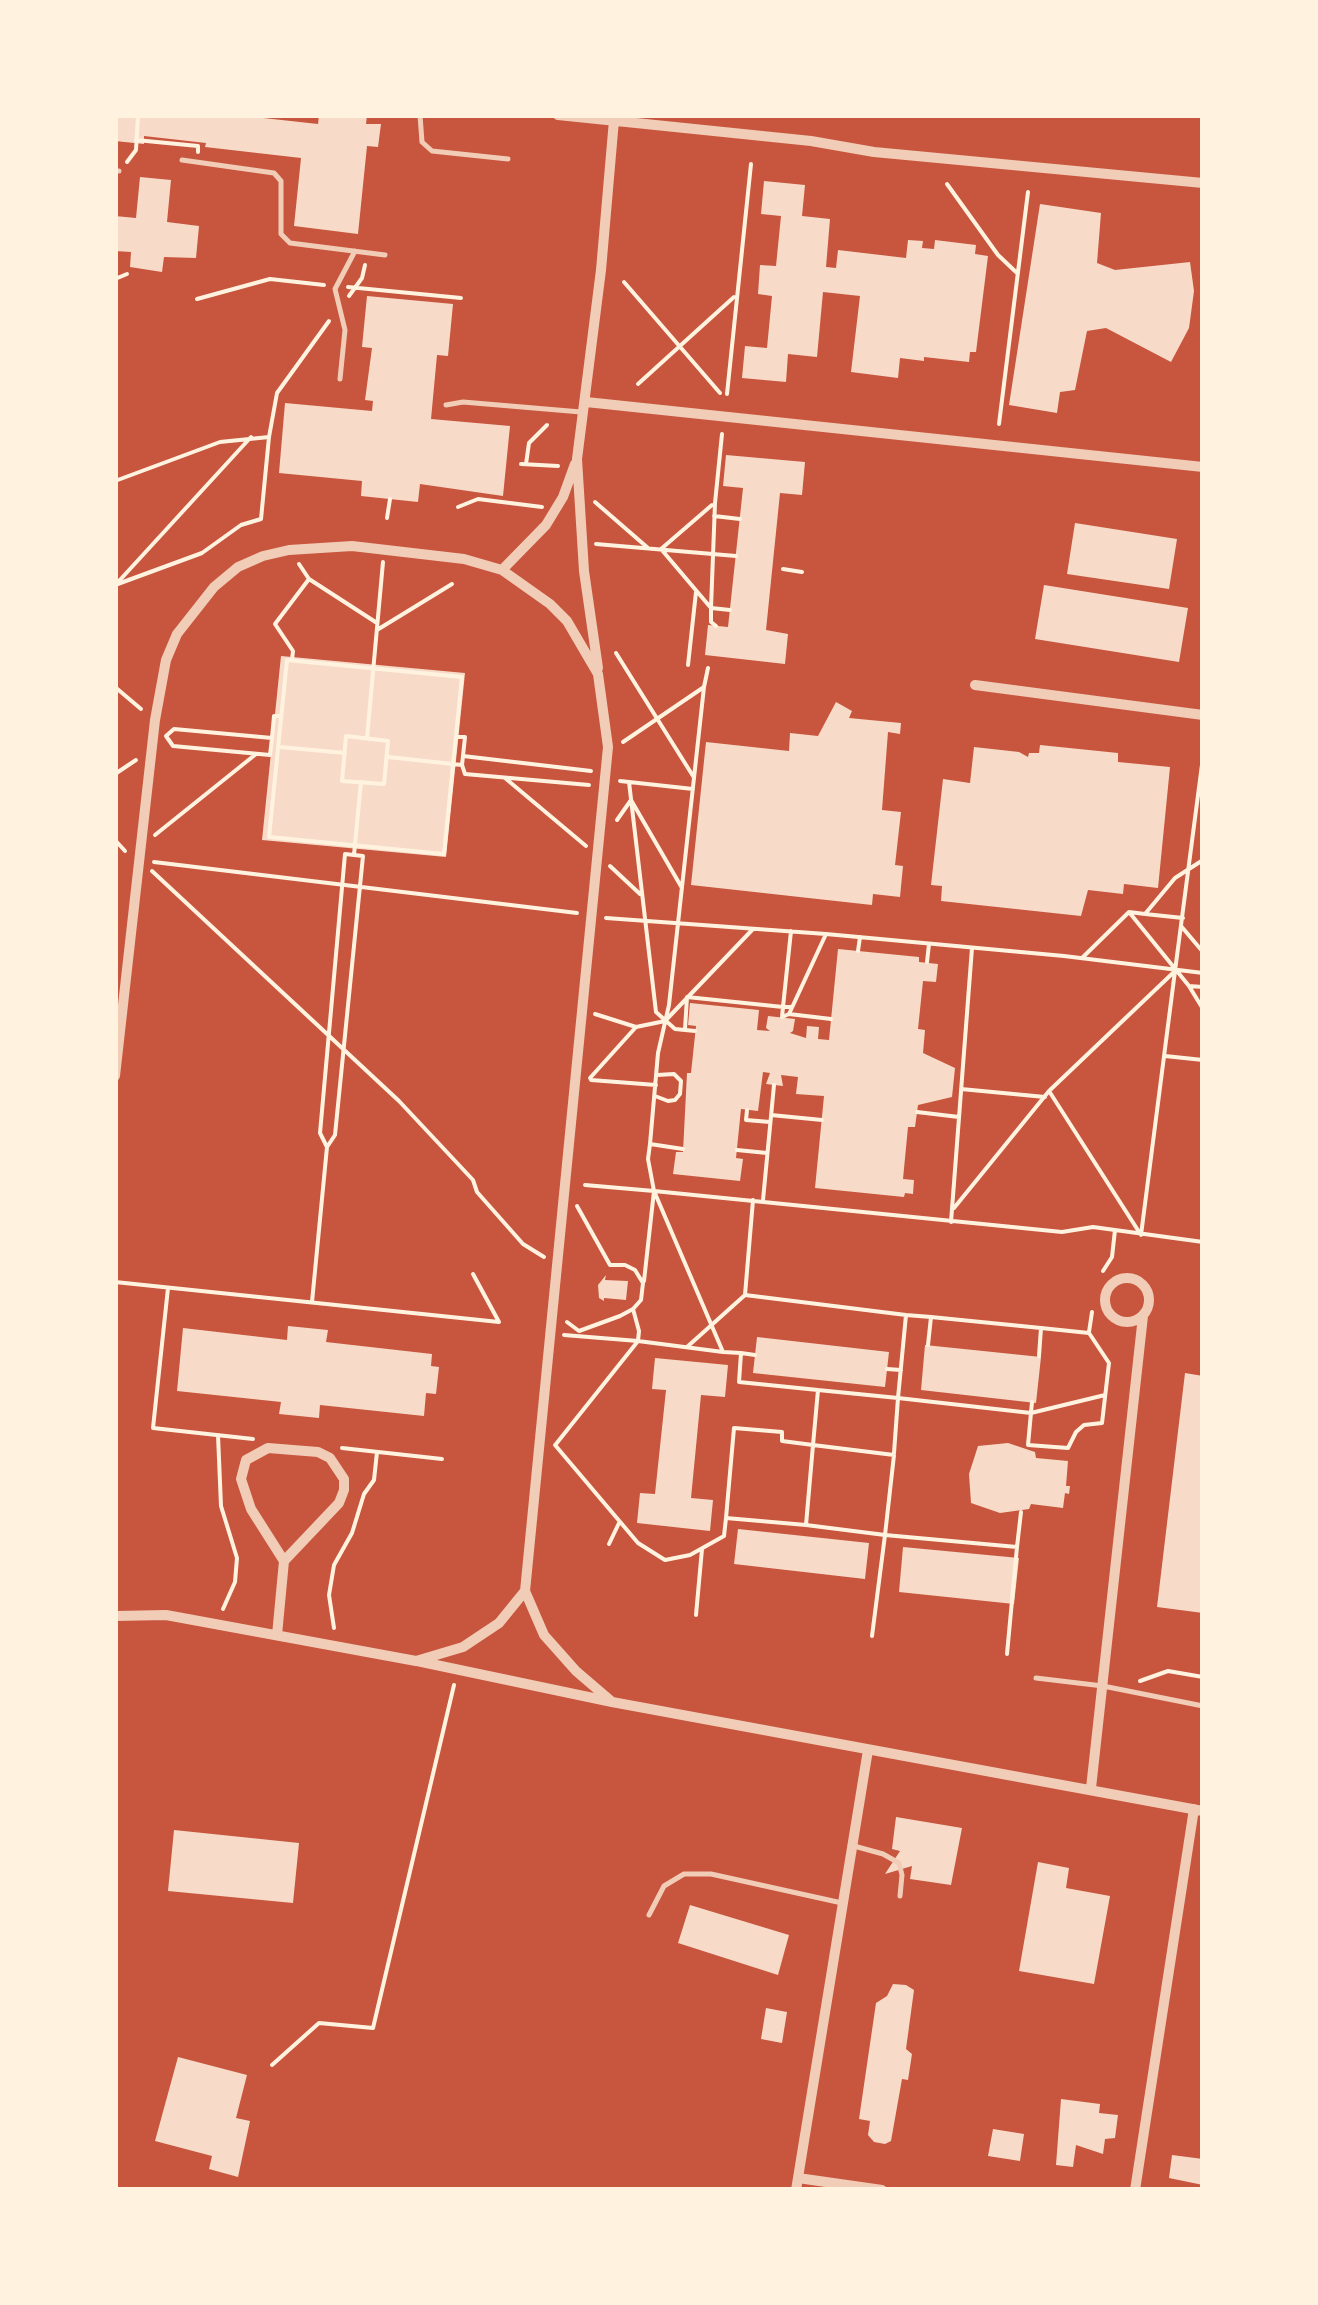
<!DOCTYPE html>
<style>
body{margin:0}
#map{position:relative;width:1318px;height:2305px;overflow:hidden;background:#c8553d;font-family:Mulish,sans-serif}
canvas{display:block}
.frame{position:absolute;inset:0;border:118px solid #fff3e0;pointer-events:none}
</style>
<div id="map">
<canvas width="1318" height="2305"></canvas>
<div class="frame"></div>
</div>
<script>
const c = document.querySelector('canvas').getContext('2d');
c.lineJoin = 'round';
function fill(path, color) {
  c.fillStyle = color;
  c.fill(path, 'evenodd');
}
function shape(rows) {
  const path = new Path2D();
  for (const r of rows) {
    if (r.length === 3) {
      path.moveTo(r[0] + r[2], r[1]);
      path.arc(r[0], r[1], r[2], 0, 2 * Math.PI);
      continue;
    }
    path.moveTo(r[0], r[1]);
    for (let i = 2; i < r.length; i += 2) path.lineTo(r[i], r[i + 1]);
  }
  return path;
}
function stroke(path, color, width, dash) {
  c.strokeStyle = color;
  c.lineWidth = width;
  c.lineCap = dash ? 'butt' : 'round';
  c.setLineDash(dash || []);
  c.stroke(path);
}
const building = shape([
 [115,115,236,115,318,124,319,115,367,115,366,124,381,124,378,147,367,146,358,234,294,226,301,158,205,147,206,143,144,136,144,144,115,141],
 [140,177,171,180,167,222,199,226,196,258,164,257,162,272,130,267,131,252,115,251,115,216,136,218],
 [764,181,805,185,802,216,830,219,826,267,836,268,838,250,906,258,908,240,923,241,922,248,934,249,935,240,976,245,975,254,988,256,976,352,970,352,969,362,924,357,924,361,900,358,898,378,851,372,860,296,823,292,817,357,788,354,786,382,742,378,745,346,767,348,772,296,758,294,760,265,776,266,781,216,761,214],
 [1040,204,1101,213,1097,263,1115,270,1190,262,1194,291,1189,328,1171,362,1106,328,1087,331,1075,390,1060,392,1057,413,1009,405],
 [367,296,453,304,448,356,437,355,431,419,510,426,503,496,420,484,418,502,361,496,362,481,279,473,285,403,372,411,373,401,365,400,372,348,362,347],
 [726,455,805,462,802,495,780,493,766,630,788,634,785,664,705,655,708,625,728,627,743,488,723,486],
 [1075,523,1177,539,1169,589,1067,574],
 [1044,585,1188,608,1179,662,1035,639],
 [281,656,465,673,446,857,262,840],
 [836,702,852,711,849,718,901,723,900,734,888,732,882,810,901,812,895,865,903,866,900,897,873,894,872,905,691,885,706,742,789,751,790,733,818,736],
 [1040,745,1118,753,1118,762,1170,767,1158,888,1124,884,1123,894,1088,890,1081,916,941,901,942,886,931,885,943,779,970,783,974,747,1019,752,1028,757,1029,753,1039,753],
 [838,949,919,957,919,962,938,964,936,982,923,981,918,1029,925,1030,923,1053,955,1068,952,1097,918,1105,915,1127,908,1127,903,1179,914,1180,913,1194,905,1193,904,1197,815,1188,824,1096,796,1094,798,1077,781,1075,783,1086,766,1084,770,1073,763,1072,758,1111,741,1109,736,1158,743,1159,740,1181,673,1174,676,1152,683,1152,687,1073,691,1073,696,1026,688,1025,690,1003,759,1010,757,1030,770,1031,766,1028,768,1016,795,1019,793,1031,790,1033,806,1038,807,1026,819,1027,818,1039,829,1040],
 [606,1275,605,1280,628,1281,626,1300,604,1298,604,1301,599,1298,598,1285],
 [288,1326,328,1330,326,1342,432,1354,431,1366,439,1367,436,1394,426,1393,424,1416,320,1405,319,1418,279,1414,281,1402,177,1391,183,1328,287,1340],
 [757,1337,889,1352,885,1387,753,1373],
 [925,1345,1041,1357,1036,1403,921,1390],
 [655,1358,728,1365,725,1397,701,1395,691,1498,713,1500,710,1531,637,1523,640,1493,655,1494,666,1390,652,1389],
 [1185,1373,1203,1376,1203,1613,1157,1607],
 [1008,1443,1035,1452,1036,1458,1068,1461,1066,1486,1070,1486,1069,1494,1065,1493,1063,1508,1031,1504,1029,1509,1000,1513,971,1503,969,1474,978,1446],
 [738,1529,869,1543,865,1579,734,1564],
 [903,1547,1019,1558,1014,1604,899,1592],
 [896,1817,962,1828,951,1885,910,1879,912,1866,885,1874,900,1851,892,1849],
 [174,1830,299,1843,293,1903,168,1891],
 [1038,1862,1069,1868,1066,1888,1110,1896,1094,1984,1019,1971],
 [690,1905,789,1935,778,1975,678,1943],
 [893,1984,906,1985,914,1990,906,2049,912,2054,908,2080,902,2079,891,2141,885,2144,874,2142,868,2135,870,2121,859,2119,876,2003,887,1996],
 [766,2008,787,2012,782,2043,761,2039],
 [178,2057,247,2075,236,2118,250,2121,238,2177,209,2169,212,2156,155,2141],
 [1061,2099,1100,2104,1099,2113,1118,2115,1115,2138,1105,2139,1103,2154,1076,2145,1073,2167,1056,2165],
 [993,2129,1024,2134,1020,2161,988,2156],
 [1172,2155,1203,2159,1203,2185,1169,2178]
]);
const path = shape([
 [136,140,198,146,198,152],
 [127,162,136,150,138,115],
 [947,184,998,255,1017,273],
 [115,279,127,274],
 [624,282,720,393],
 [348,287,461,298],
 [349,296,362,278,365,265],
 [197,299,270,279,324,285],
 [638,384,734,297],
 [727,394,751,164],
 [999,424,1028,192],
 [722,434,715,503,711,608,730,610],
 [521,464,558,466],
 [526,464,529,443,547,425],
 [115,481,220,442,269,437,277,393,329,321],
 [595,502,648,548],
 [712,505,661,549,711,608,711,622,716,626],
 [458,507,478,499,542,507],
 [714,516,740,519],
 [387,518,390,499],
 [596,544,736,556],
 [299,564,309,579,377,623],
 [783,569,802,572],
 [119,581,251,437],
 [115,585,202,553,241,525,261,519,269,437],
 [377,630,452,584],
 [616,653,693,776],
 [287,660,462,677,444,854,269,837,287,660],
 [292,660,293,651,275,624,309,579],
 [688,665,696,592],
 [115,687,141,709],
 [346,736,388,741,384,784,342,781,346,736],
 [458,737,465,737,462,765,465,774,589,785],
 [272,738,174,729,166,736,173,746,270,755,272,738,274,716,281,716],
 [367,738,383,562],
 [623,742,704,687,708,668],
 [280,747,345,753],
 [463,756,591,771],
 [388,757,462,765],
 [115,774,136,760],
 [505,778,586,846],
 [620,781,693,789],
 [629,782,656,1012,675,1029,695,1031],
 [617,820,631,800,682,888],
 [155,835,256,754],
 [115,840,125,851],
 [354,855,361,782],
 [1203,860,1175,878,1145,914,1129,912,1189,986,1203,987],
 [154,862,577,913],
 [610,866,640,894],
 [152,871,399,1101,473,1180,477,1192,523,1244,544,1257],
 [1145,914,1183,918],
 [606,918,826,934,1064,956,1203,973],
 [1181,926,1203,952],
 [791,931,783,1007,792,1007],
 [858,951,860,937],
 [1082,958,1129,912],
 [927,962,929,944],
 [1175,971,1141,1235,1049,1091,1175,971,1203,757],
 [1189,986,1203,1009],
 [595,1014,636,1027],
 [789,1014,826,934],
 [685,1029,687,997,783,1007,782,1017,789,1014,831,1019],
 [1165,1056,1203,1060],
 [590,1078,636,1027,665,1021,753,929],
 [591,1080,656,1085],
 [961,1089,1045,1097],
 [655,1096,668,1101,675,1100,680,1094,681,1081,674,1074,657,1075],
 [747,1110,746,1120,770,1122],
 [917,1112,959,1117],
 [771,1115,822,1120],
 [650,1144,648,1159,654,1191,1062,1232,1093,1227,1203,1242],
 [683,1149,650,1144,658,1053,669,1005,704,687],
 [737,1150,767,1153],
 [585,1185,654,1191],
 [654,1191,723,1352,741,1353,739,1382,818,1390,813,1445,806,1525,726,1518,734,1428,782,1432,782,1441,813,1445,894,1455,885,1535,806,1525],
 [763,1200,774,1085],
 [954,1208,1049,1091],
 [951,1222,972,948],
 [1103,1271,1112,1257,1115,1230],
 [473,1274,499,1322],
 [644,1281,654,1191],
 [115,1282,499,1322],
 [168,1288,153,1428,253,1439],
 [745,1295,906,1315,898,1398,1031,1413,1105,1395],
 [312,1302,327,1147,335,1135,363,856,345,854,320,1133,327,1147],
 [633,1309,639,1331,638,1341,723,1352],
 [906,1315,931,1317,928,1345],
 [931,1317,1041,1328,1039,1356],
 [567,1322,579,1331,620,1316,633,1309,641,1300,643,1283,635,1270,625,1265,610,1265,577,1206],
 [1089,1332,1092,1312],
 [687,1347,745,1295,753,1200],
 [741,1353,755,1355],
 [887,1369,901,1370],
 [818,1390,898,1398,894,1453],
 [1032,1402,1028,1445,1068,1448,1076,1432,1084,1425,1102,1423,1109,1363,1089,1333,1041,1328],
 [218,1435,221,1506,237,1558,235,1582,223,1609],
 [556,1444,638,1341,564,1335],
 [555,1445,638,1543,665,1560,690,1555,724,1536,726,1518],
 [342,1448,442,1459],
 [609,1544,619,1523],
 [1017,1547,1021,1512],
 [696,1615,702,1549],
 [334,1628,329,1595,334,1565,352,1533,364,1494,374,1480,377,1452],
 [872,1636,885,1535,1017,1547,1007,1654],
 [1140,1681,1168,1671,1203,1677],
 [272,2065,319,2023,373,2028,454,1685]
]);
const service = shape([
 [420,115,422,142,432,151,508,159],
 [182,160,274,173,281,181,281,234,290,243,385,255],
 [115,171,119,171],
 [340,379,345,330,335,289,355,251],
 [446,405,463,402,581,412],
 [1036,1678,1103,1686,1203,1706],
 [854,1846,883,1854,899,1863,902,1875,900,1896],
 [649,1915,664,1886,684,1874,711,1874,842,1903]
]);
const minor = shape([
 [558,115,811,141,874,152,1203,183],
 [586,402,1203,467],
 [502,570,546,525,563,497,575,464],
 [598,668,584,571,577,459,601,270,614,120],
 [975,685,1203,715],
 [115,1076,155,720,166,660,177,634,214,587,238,567,263,556,289,550,352,546,464,559,502,570,550,604,567,621,598,674,608,747,525,1591,499,1623,463,1647,416,1661,166,1615,115,1616],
 [1127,1300,22],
 [525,1591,544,1635,576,1671,611,1701],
 [277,1635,284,1561,251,1509,241,1479,246,1460,268,1448,318,1452,330,1458,344,1479,344,1490,339,1503,284,1561],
 [417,1661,612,1702,1203,1811],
 [1091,1788,1143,1316],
 [798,2178,882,2190],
 [796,2190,868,1750],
 [1135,2190,1194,1809]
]);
fill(building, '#f7dbc8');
stroke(path, '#fff3e0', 4);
stroke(service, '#f1ccb7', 5);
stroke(minor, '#f1ccb7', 10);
</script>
